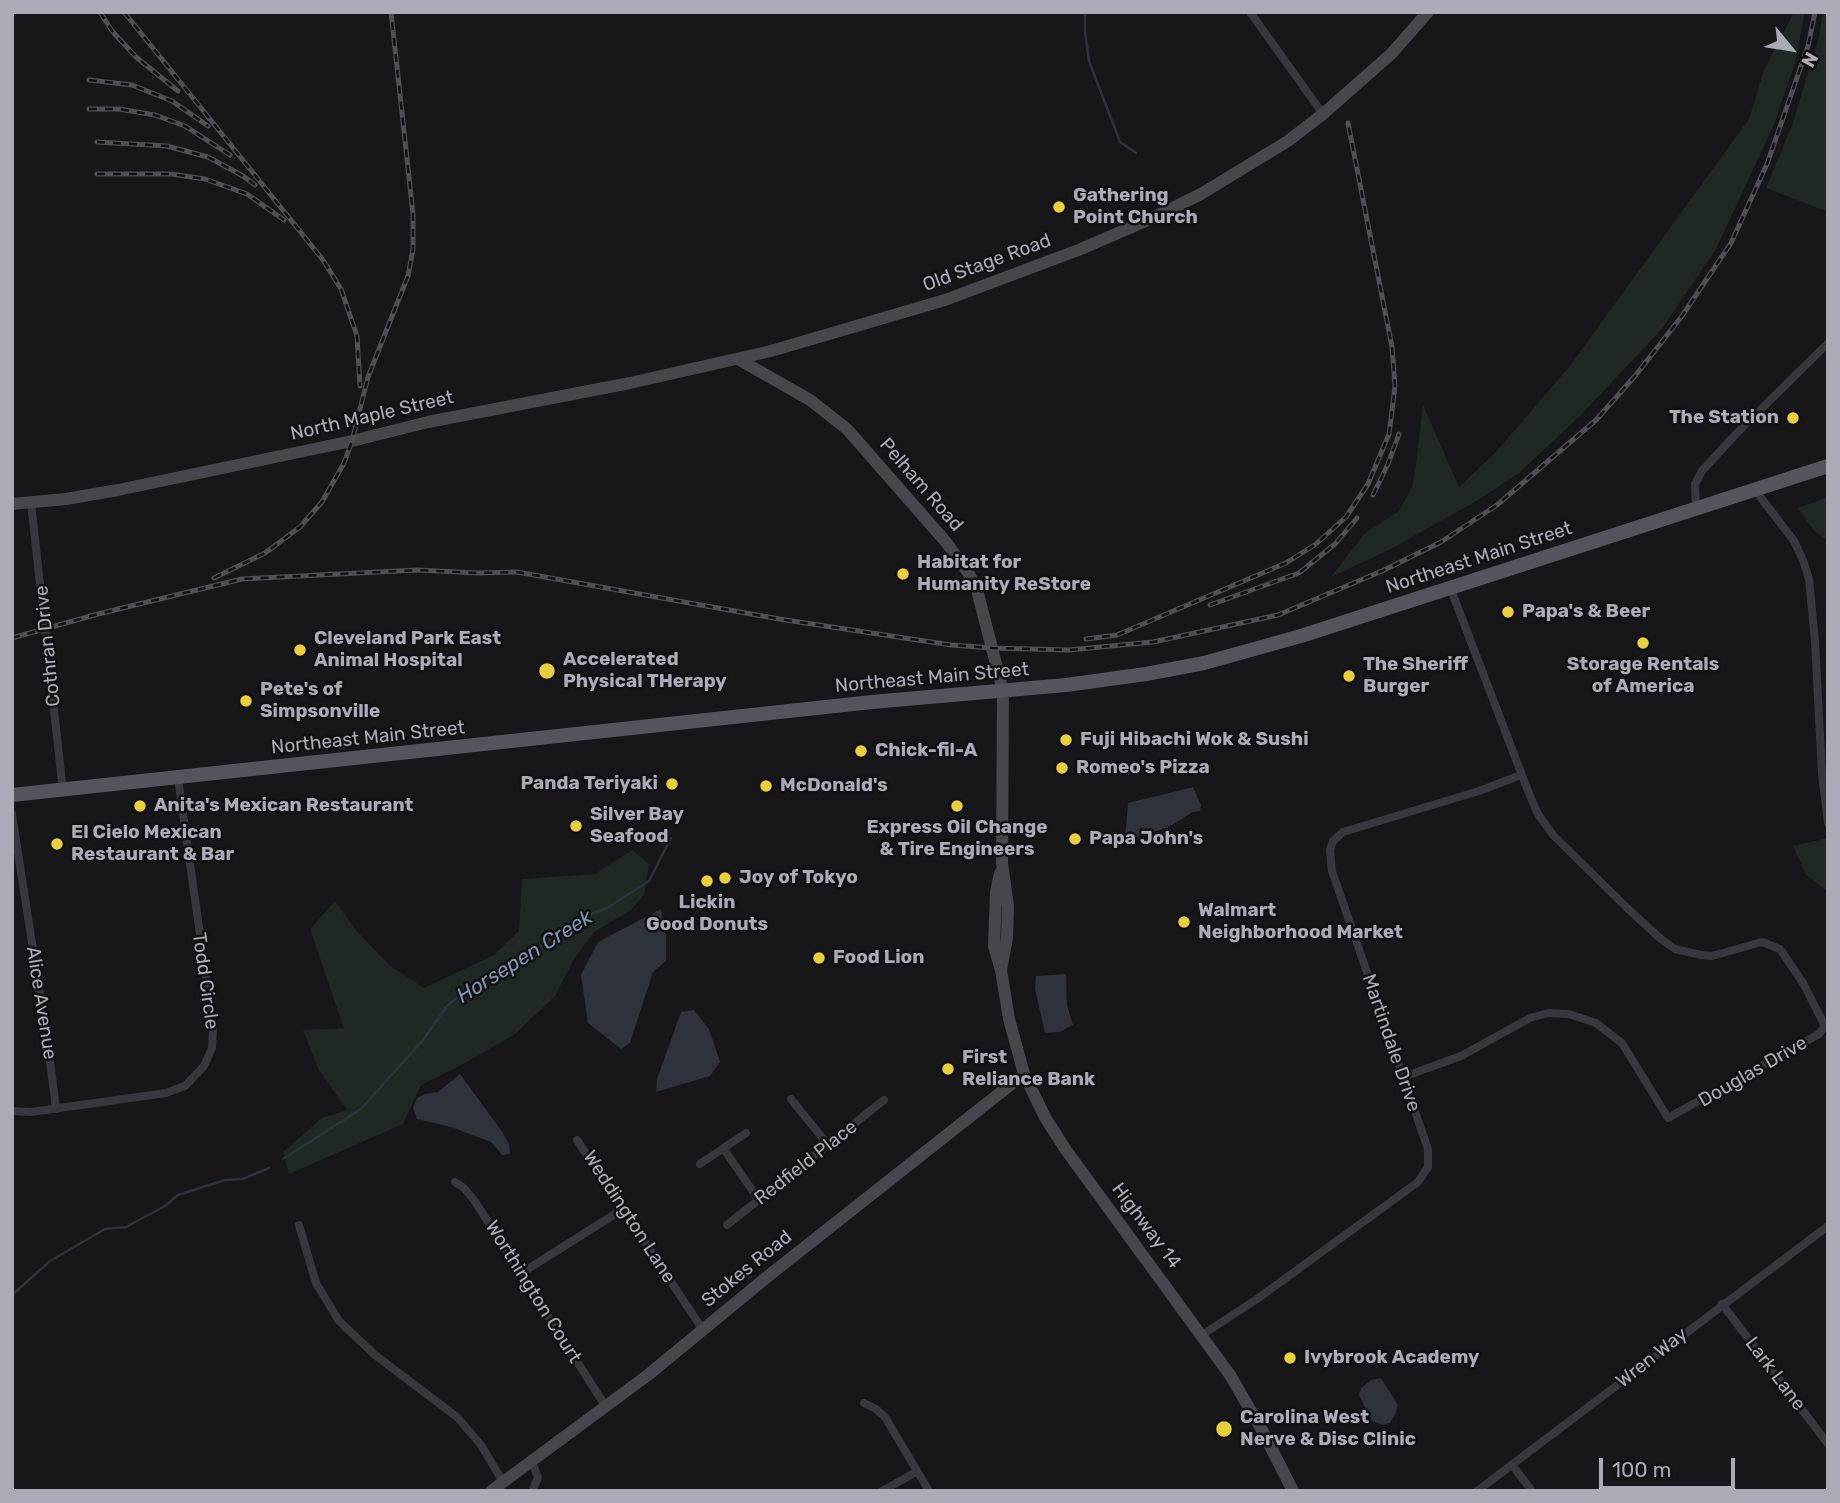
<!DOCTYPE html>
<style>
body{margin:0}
#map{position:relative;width:1840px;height:1503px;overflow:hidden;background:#171618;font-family:Rubik,sans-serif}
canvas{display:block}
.frame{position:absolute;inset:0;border:14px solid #a9abb7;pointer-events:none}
.north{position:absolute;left:1756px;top:14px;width:70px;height:70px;-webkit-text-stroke:5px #121113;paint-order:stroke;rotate:120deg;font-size:19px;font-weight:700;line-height:28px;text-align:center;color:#a9abb7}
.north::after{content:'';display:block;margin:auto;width:24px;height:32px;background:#a9abb7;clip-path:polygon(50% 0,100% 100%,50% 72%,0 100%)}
.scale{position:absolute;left:1599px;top:1458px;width:136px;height:32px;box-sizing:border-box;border:4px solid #a9abb7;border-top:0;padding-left:9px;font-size:21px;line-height:24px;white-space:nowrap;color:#a9abb7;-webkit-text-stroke:5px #121113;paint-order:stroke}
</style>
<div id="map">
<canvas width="1840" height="1503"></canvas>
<div class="frame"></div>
<div class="north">N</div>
<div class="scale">100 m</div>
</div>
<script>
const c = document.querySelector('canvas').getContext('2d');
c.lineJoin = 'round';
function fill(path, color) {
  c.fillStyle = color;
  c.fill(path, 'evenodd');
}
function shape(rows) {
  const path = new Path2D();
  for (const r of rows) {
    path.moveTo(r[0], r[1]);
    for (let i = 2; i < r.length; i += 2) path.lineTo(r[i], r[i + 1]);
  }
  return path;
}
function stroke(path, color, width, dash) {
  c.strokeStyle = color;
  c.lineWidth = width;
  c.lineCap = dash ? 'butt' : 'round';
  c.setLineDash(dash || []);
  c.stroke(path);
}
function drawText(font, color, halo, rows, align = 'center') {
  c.font = font + ' Rubik,sans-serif';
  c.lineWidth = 5;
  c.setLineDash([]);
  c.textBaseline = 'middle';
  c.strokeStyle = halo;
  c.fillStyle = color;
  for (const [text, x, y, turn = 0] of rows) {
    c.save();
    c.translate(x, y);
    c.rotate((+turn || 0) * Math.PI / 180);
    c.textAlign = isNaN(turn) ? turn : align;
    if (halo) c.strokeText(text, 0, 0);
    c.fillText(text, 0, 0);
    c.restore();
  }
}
const green = shape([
 [1794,12,1805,12,1795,63,1774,125,1716,249,1662,329,1579,417,1519,473,1478,500,1389,550,1331,577,1365,533,1399,511,1412,487,1415,472,1423,405,1459,487,1495,453,1569,367,1749,119,1764,70],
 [1823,12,1828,12,1828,212,1766,188,1792,125,1818,41],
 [1828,497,1828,541,1815,532,1798,508],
 [1828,838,1828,892,1806,875,1793,846],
 [632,850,649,864,644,895,631,910,594,932,574,959,555,996,515,1034,467,1062,421,1085,403,1124,289,1174,283,1152,322,1118,347,1110,318,1068,303,1030,344,1028,310,929,335,901,356,930,389,965,424,988,494,955,519,931,522,879,595,874]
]);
const water = shape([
 [1193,787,1201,805,1200,811,1193,812,1167,828,1125,840,1128,803],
 [661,909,666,936,666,961,653,972,630,1043,621,1049,588,1023,581,975,598,942],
 [1066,974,1067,1005,1073,1025,1060,1032,1045,1033,1035,989,1036,976],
 [694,1010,709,1029,720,1062,710,1076,656,1092,657,1079,681,1012],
 [460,1074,503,1133,509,1144,510,1154,502,1155,491,1142,451,1127,417,1119,413,1107,417,1098,425,1094,438,1092],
 [1381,1378,1398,1405,1395,1415,1390,1423,1383,1425,1372,1421,1359,1395,1361,1388,1371,1380]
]);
const stream = shape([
 [1085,12,1085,31,1089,61,1120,142,1136,153],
 [283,1159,361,1109,423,1040,447,1006,463,993,481,980,509,968,585,916,607,908,649,881,671,838],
 [12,1295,50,1261,105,1229,126,1227,165,1206,178,1195,225,1180,243,1179,269,1168]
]);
const street = shape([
 [1250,12,1323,114],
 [1755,490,1794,541,1803,560,1809,579,1815,641,1822,774,1828,823],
 [31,503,63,791],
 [1696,509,1695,484,1702,471,1734,436,1828,343],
 [12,814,49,1053,56,1109],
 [1403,1077,1461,1056,1530,1018,1548,1013,1569,1014,1596,1023,1622,1043,1668,1118,1819,1034,1825,1026,1803,983,1780,949,1762,942,1712,956,1701,955,1675,949,1662,940,1625,906,1553,835,1538,814,1530,796,1450,587],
 [791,1099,828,1145],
 [12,1111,31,1112,166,1093,185,1086,204,1066,212,1048,213,1027,178,778],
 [577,1140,703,1330],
 [723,1148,759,1200],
 [700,1164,746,1133],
 [455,1182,464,1188,474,1200,606,1407],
 [299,1225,316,1283,339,1321,375,1355,457,1417,481,1445,503,1482],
 [727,1225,884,1100],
 [520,1274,623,1209],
 [1722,1304,1828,1444],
 [1202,1335,1257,1299,1418,1182,1428,1167,1428,1149,1332,871,1330,850,1333,841,1343,832,1479,791,1521,775],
 [864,1403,876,1409,885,1417,929,1491],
 [532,1461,538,1478,532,1491],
 [1513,1466,1532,1491],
 [882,1491,916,1472],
 [1477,1491,1828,1226]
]);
const secondary = shape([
 [738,359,810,400,847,429,946,542,969,574,977,590,1003,691,1002,863,1008,906,1007,938,1001,970],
 [12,504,66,499,118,490,352,441,428,422,630,383,771,351,945,300,1081,249,1148,220,1201,194,1288,141,1323,114,1391,54,1428,12],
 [1000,873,996,892,994,946,1001,970,1009,1019,1024,1074,1046,1119,1066,1150,1230,1375,1262,1430,1293,1491],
 [491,1491,648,1375,767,1277,1024,1074]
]);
const primary = shape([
 [12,795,872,702,1066,685,1146,674,1204,663,1301,636,1828,466]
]);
const rail = shape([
 [100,12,112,31,136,57,178,91],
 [124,12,323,260,341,289,357,336,360,386],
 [89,80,132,85,172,101,208,126],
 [89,109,119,109,155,115,185,126,230,155],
 [97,142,167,146,208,157,243,176,255,185],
 [97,174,171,174,205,179,247,194,284,220],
 [1373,495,1388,464,1399,434],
 [214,578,265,553,300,527,322,502,344,463,352,441,368,377,408,276,413,249,413,214,391,12],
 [1210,605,1299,573,1335,544,1357,518],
 [12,638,98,614,242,579,417,570,478,573,517,572,779,619,951,645,992,648,1069,650,1153,642,1278,615,1382,571,1441,542,1497,505,1596,420,1635,376,1682,316,1731,243,1767,164,1808,46,1815,12],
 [1086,639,1117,635,1286,563,1316,544,1346,517,1368,484,1389,434,1395,386,1392,347,1348,123]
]);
const markers = [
 [1059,207,7,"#e9cf3d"],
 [1793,418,7,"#e9cf3d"],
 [903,574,7,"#e9cf3d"],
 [1508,612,7,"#e9cf3d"],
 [1643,643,7,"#e9cf3d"],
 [300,650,7,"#e9cf3d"],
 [547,671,9,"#e9cf3d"],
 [1349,676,7,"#e9cf3d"],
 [246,701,7,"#e9cf3d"],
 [1066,740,7,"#e9cf3d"],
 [861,751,7,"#e9cf3d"],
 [1062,768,7,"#e9cf3d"],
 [672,784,7,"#e9cf3d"],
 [766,786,7,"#e9cf3d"],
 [140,806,7,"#e9cf3d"],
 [957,806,7,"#e9cf3d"],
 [576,826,7,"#e9cf3d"],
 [1075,839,7,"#e9cf3d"],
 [57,844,7,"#e9cf3d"],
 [725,878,7,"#e9cf3d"],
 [707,881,7,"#e9cf3d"],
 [1184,922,7,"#e9cf3d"],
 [819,958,7,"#e9cf3d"],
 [948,1069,7,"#e9cf3d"],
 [1290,1358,7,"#e9cf3d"],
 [1224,1429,9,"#e9cf3d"]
];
const poiNames = [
 ["Gathering",1073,196],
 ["Point Church",1073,218],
 ["The Station",1779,418,"right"],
 ["Habitat for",917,563],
 ["Humanity ReStore",917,585],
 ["Papa's & Beer",1522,612],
 ["Cleveland Park East",314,639],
 ["Animal Hospital",314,661],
 ["Accelerated",563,660],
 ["Physical THerapy",563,682],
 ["The Sheriff",1363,665],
 ["Burger",1363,687],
 ["Storage Rentals",1643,665,"center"],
 ["of America",1643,687,"center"],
 ["Pete's of",260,690],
 ["Simpsonville",260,712],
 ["Fuji Hibachi Wok & Sushi",1080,740],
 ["Chick-fil-A",875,751],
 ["Romeo's Pizza",1076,768],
 ["Panda Teriyaki",658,784,"right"],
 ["McDonald's",780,786],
 ["Anita's Mexican Restaurant",154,806],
 ["Silver Bay",590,815],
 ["Seafood",590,837],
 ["Express Oil Change",957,828,"center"],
 ["& Tire Engineers",957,850,"center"],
 ["El Cielo Mexican",71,833],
 ["Restaurant & Bar",71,855],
 ["Papa John's",1089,839],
 ["Joy of Tokyo",739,878],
 ["Lickin",707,903,"center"],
 ["Good Donuts",707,925,"center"],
 ["Walmart",1198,911],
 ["Neighborhood Market",1198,933],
 ["Food Lion",833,958],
 ["First",962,1058],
 ["Reliance Bank",962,1080],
 ["Ivybrook Academy",1304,1358],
 ["Carolina West",1240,1418],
 ["Nerve & Disc Clinic",1240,1440]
];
const streetNames = [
 ["Old Stage Road",987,263,-20],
 ["North Maple Street",372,416,-13],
 ["Pelham Road",921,485,49],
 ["Northeast Main Street",1479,558,-18],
 ["Cothran Drive",48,646,-96],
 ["Northeast Main Street",932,678,-5],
 ["Northeast Main Street",368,738,-6],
 ["Todd Circle",205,981,82],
 ["Alice Avenue",41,1003,81],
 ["Martindale Drive",1391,1043,71],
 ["Douglas Drive",1753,1072,-30],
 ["Redfield Place",806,1163,-38],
 ["Weddington Lane",629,1217,57],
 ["Highway 14",1146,1226,53],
 ["Stokes Road",747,1269,-39],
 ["Worthington Court",533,1292,58],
 ["Wren Way",1652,1358,-38],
 ["Lark Lane",1775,1374,53]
];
const waterNames = [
 ["Horsepen Creek",525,957,-32]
];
fill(green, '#202823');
fill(water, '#2d323b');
stroke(stream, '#2d323b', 2.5);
stroke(street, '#38373d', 8);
stroke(secondary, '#46464d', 12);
stroke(primary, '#54545c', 14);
stroke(rail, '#4f4f56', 5);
stroke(rail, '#121113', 2.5, [8]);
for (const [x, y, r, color] of markers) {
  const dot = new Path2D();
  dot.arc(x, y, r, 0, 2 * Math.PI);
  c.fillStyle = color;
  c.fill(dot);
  stroke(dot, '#121113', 2.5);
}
drawText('bold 19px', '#a9abb7', '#121113', poiNames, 'left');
drawText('19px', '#a9abb7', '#121113', streetNames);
drawText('italic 21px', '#8292b1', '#121113', waterNames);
</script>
